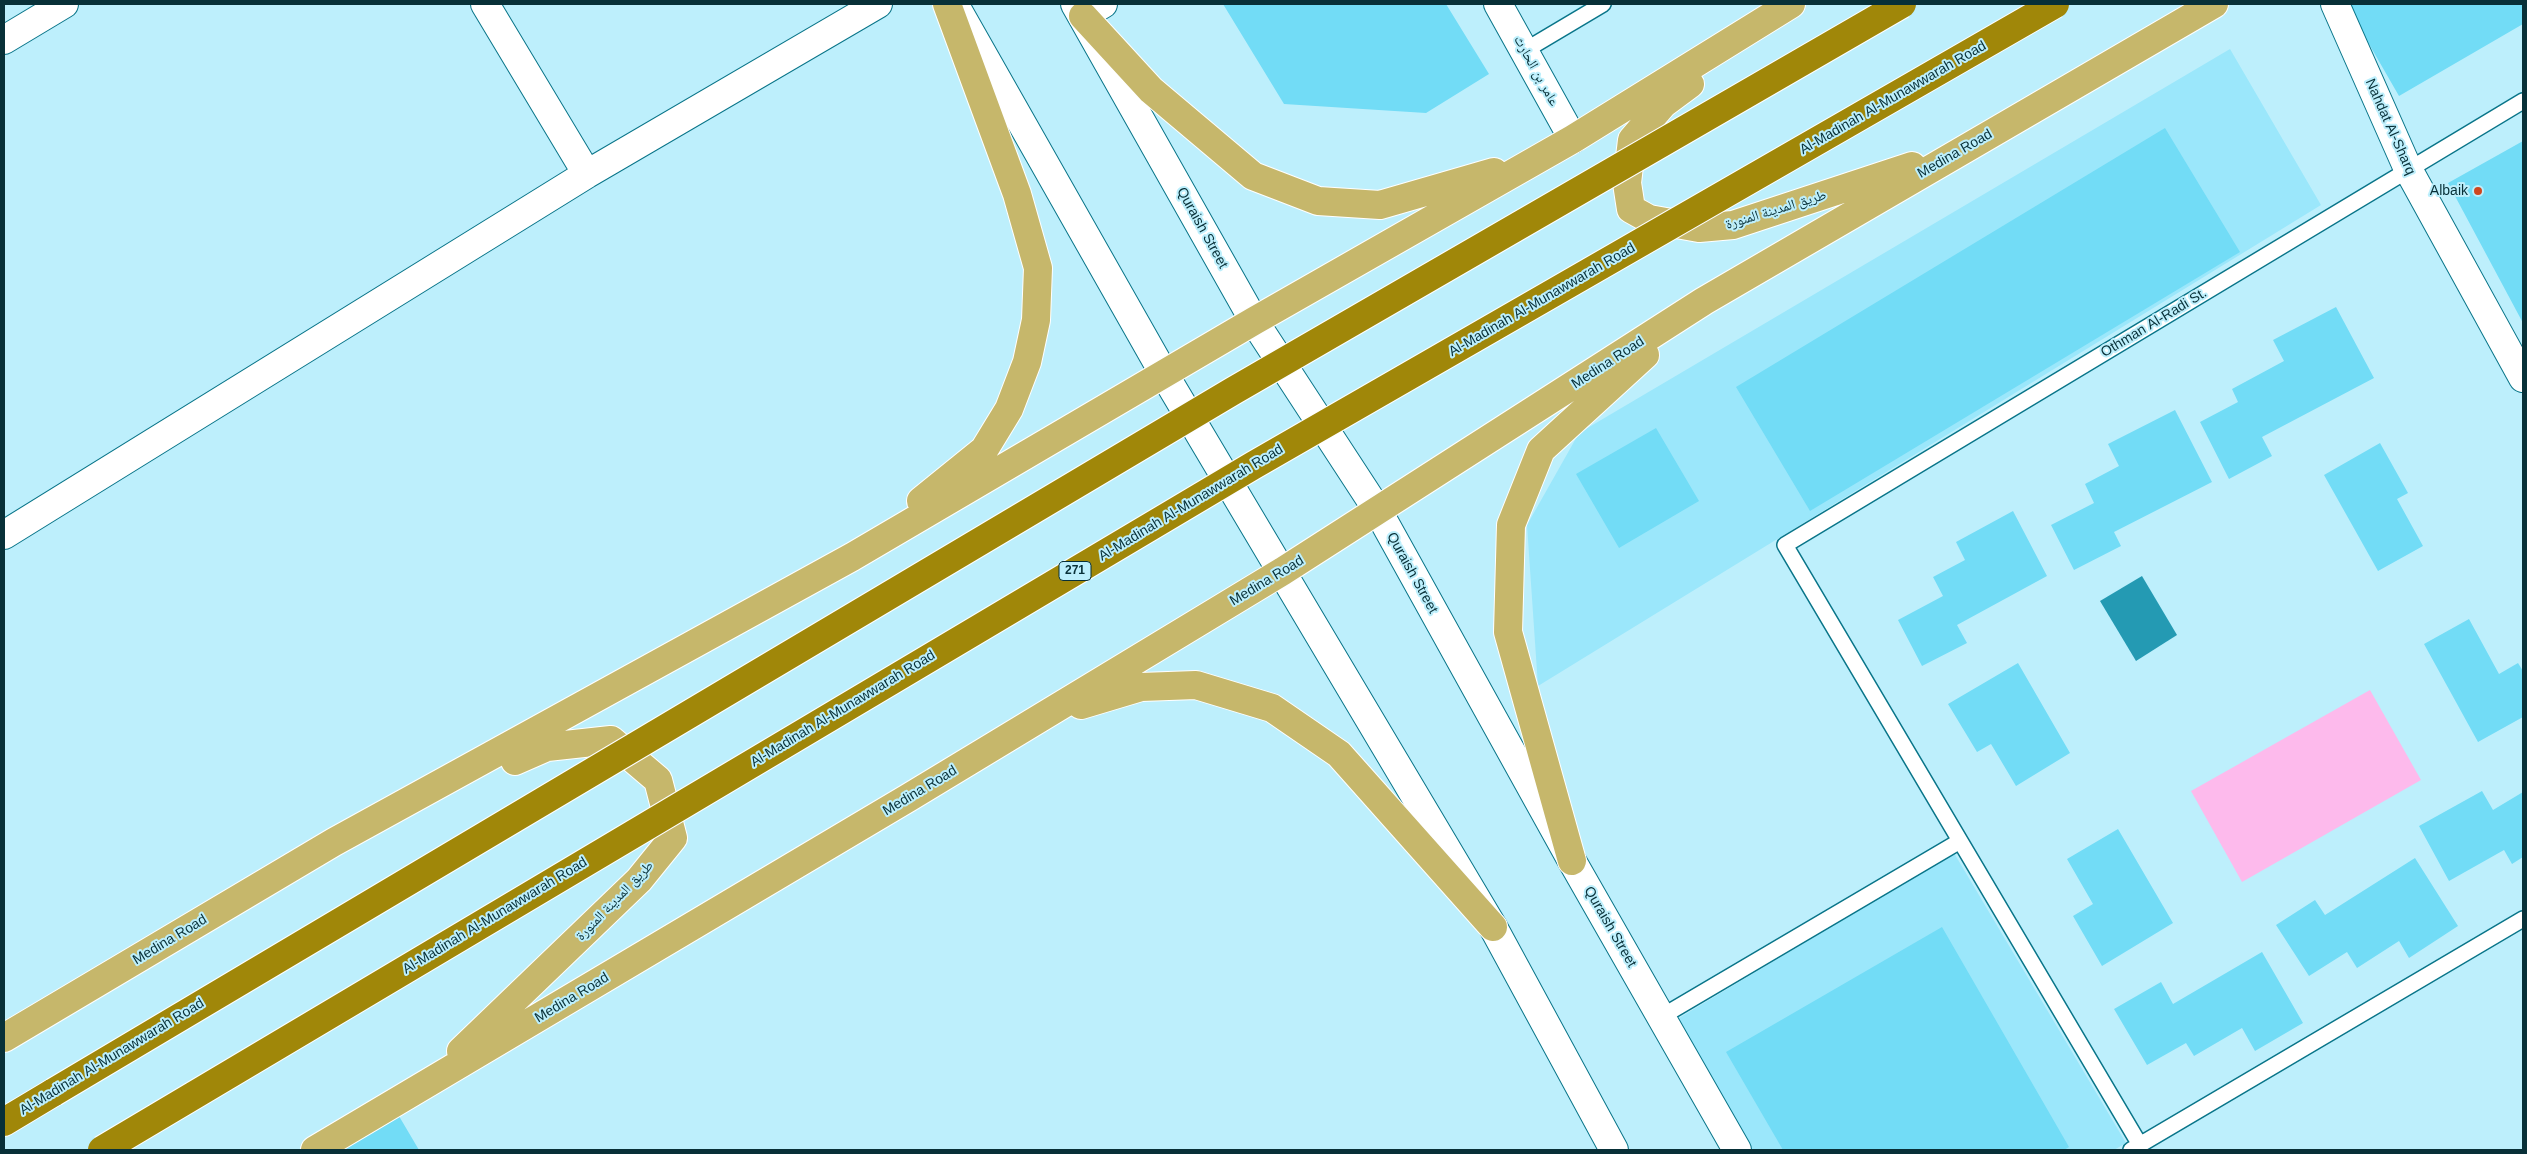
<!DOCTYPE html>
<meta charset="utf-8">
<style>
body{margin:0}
#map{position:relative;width:2527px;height:1154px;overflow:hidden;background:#bdeffc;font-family:Arial,sans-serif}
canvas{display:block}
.frame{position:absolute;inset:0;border:5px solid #083038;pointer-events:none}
</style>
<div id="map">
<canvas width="2527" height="1154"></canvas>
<div class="frame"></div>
</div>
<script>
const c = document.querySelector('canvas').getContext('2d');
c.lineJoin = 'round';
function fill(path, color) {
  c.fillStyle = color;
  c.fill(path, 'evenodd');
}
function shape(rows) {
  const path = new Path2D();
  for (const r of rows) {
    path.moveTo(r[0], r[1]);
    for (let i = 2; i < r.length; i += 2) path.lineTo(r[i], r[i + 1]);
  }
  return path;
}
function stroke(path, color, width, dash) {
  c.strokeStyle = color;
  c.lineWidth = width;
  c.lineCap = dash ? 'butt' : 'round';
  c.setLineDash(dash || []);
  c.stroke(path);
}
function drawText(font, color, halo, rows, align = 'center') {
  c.font = font + ' Arial,"Noto Naskh Arabic",sans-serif';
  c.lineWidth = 4;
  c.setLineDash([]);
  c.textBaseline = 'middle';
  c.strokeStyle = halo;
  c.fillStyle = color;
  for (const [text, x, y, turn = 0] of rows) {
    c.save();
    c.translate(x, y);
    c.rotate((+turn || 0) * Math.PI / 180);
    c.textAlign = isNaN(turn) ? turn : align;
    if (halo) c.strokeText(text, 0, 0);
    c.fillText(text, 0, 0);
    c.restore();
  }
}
const built = shape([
 [2230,49,2321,205,1538,686,1527,525,1579,433],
 [1954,853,2126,1143,2114,1150,1748,1150,1674,1021]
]);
const green = shape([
 [2370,690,2421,780,2242,882,2191,791]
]);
const water = shape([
 [2142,576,2177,635,2136,661,2100,601]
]);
const building = shape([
 [1223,4,1446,4,1489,74,1426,113,1284,104],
 [2346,4,2523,4,2523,24,2399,96],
 [2165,128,2240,252,1810,511,1736,387],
 [2523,141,2523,323,2448,183],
 [2336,307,2374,378,2262,437,2272,456,2229,479,2200,422,2238,402,2232,389,2284,361,2273,340],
 [2175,410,2212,482,2114,532,2121,546,2074,570,2051,525,2094,503,2085,484,2119,466,2108,444],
 [1656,428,1699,501,1619,548,1576,474],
 [2380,443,2408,493,2397,499,2423,546,2378,571,2324,475],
 [2013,511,2047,576,1957,625,1967,643,1922,666,1898,620,1943,596,1933,577,1965,560,1956,542],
 [2469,619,2499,674,2518,663,2523,671,2523,717,2478,742,2424,644],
 [2018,663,2070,753,2016,786,1991,744,1977,752,1948,704],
 [2482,791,2493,810,2523,792,2523,857,2512,864,2504,850,2449,881,2419,826],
 [2118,829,2173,923,2102,966,2073,916,2093,904,2067,859],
 [2415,858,2458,926,2409,958,2399,941,2357,968,2347,952,2309,976,2276,925,2315,900,2325,915],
 [1942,927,2069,1147,2064,1150,1783,1150,1726,1052],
 [2262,952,2303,1023,2255,1051,2242,1028,2194,1056,2186,1043,2147,1065,2114,1009,2161,982,2173,1004],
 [396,1111,419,1150,329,1150]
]);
const lane = shape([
 [1524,51,1603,4],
 [1661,1017,1960,841],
 [2140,1145,1785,545,2523,101],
 [2131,1150,2523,919]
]);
const street = shape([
 [485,4,587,174],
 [1498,4,1573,139],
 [1083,16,1103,4],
 [4,40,64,4],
 [4,535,587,174,878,4]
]);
const secondary = shape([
 [1075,4,1254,321,1378,511,1572,861,1737,1150],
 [2335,4,2408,169,2523,378],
 [957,9,1164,374,1493,927,1614,1150]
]);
const primary = shape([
 [1083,16,1151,90,1253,176,1318,201,1380,205,1494,172],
 [1690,84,1663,104,1632,140,1627,183,1631,209,1649,219,1699,228,1733,225,1912,166],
 [921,501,984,450,1009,409,1027,362,1036,320,1038,268,1017,194,947,4],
 [1081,705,1141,687,1196,685,1272,708,1339,754,1493,927],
 [1572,861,1508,632,1511,525,1541,450,1645,355],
 [4,1038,334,842,852,557,1254,321,1573,139,1791,4],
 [461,1051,639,880,673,838,658,780,611,740,547,747,515,761],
 [315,1150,908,798,1283,571,1704,301,2214,4]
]);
const highway = shape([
 [4,1122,54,1092]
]);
const highwayBridge = shape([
 [54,1092,1233,391,1902,4],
 [102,1150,1254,465,2055,4]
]);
const markers = [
 [2478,191,5,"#cf461f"]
];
const shields = [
 [1075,571,32]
];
const shieldNames = [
 ["271",1075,571]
];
const streetNames = [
 ["عامر بن الحارث",1536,71,61],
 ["Al-Madinah Al-Munawwarah Road",1893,98,-30],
 ["Nahdat Al-Sharq",2390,127,66],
 ["Medina Road",1955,154,-30],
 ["طريق المدينة المنورة",1776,210,-17],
 ["Quraish Street",1202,228,61],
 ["Al-Madinah Al-Munawwarah Road",1542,300,-30],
 ["Othman Al-Radi St.",2154,323,-31],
 ["Medina Road",1608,363,-33],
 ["Al-Madinah Al-Munawwarah Road",1191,503,-31],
 ["Quraish Street",1412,573,61],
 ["Medina Road",1267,581,-31],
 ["Al-Madinah Al-Munawwarah Road",843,709,-31],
 ["Medina Road",920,791,-31],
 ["طريق المدينة المنورة",615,901,-46],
 ["Al-Madinah Al-Munawwarah Road",495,916,-31],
 ["Quraish Street",1610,927,60],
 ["Medina Road",170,940,-31],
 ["Medina Road",572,998,-31],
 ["Al-Madinah Al-Munawwarah Road",112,1057,-31]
];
const poiNames = [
 ["Albaik",2468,191]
];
fill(built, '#9be7fb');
fill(green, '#fdbaec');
fill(water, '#249ab3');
fill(building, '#72dcf6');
stroke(lane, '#097589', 18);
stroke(street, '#097589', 30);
stroke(secondary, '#097589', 30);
stroke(primary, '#fff', 30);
stroke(highway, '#fff', 30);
stroke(lane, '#fff', 15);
stroke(street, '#fff', 28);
stroke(secondary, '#fff', 28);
stroke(primary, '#c6b76b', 28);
stroke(highway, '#a08709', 28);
stroke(highwayBridge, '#fff', 30, []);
stroke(highwayBridge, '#a08709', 28);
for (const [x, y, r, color] of markers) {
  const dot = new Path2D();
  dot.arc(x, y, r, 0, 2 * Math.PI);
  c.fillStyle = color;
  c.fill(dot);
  stroke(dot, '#bdeffc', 2);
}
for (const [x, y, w] of shields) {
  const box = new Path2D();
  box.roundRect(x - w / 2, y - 9.5, w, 19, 4);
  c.fillStyle = '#bdeffc';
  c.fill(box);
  stroke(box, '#083038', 1);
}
drawText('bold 12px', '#083038', null, shieldNames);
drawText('14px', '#083038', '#bdeffc', streetNames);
drawText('14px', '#083038', '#bdeffc', poiNames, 'right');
</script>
